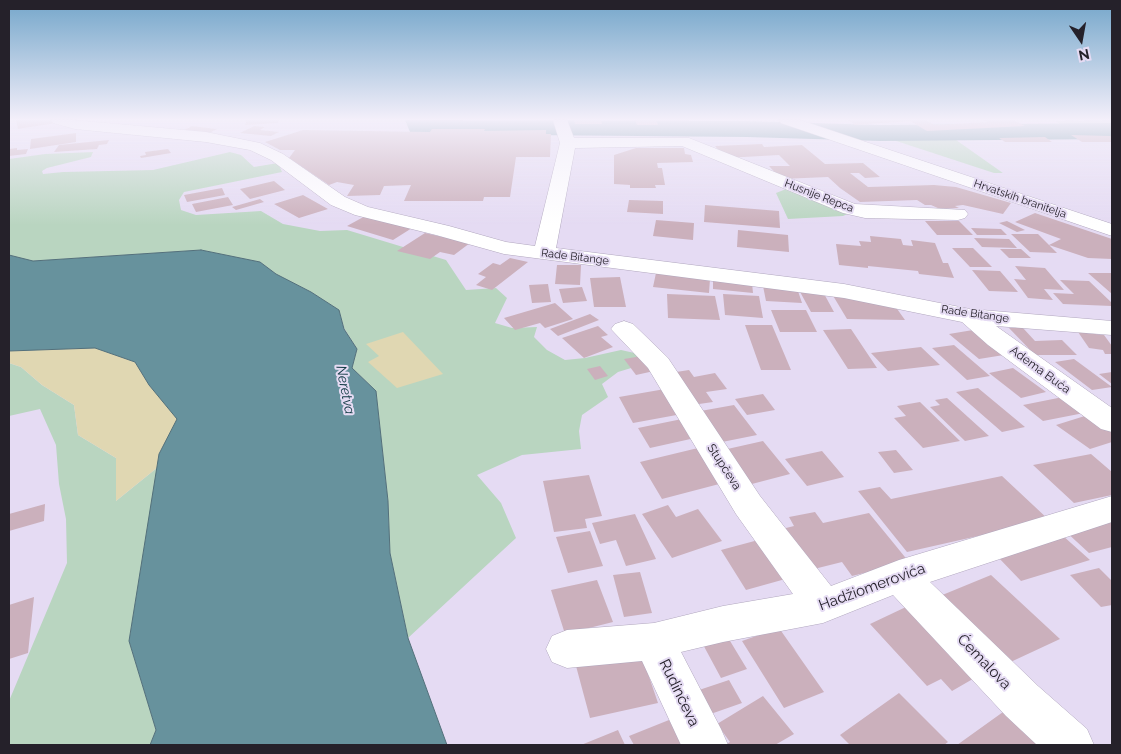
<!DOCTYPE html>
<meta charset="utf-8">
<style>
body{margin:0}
#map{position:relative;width:1121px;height:754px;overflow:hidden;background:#e5dbf3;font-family:Raleway,sans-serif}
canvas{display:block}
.frame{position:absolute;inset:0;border:10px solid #25212a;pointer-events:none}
.north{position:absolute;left:1056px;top:15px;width:50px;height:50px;-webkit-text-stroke:4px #e5dbf3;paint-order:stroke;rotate:168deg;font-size:14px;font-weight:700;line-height:20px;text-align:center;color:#25212a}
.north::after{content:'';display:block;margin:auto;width:18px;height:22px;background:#25212a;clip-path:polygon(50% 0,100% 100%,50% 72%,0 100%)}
</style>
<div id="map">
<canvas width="1121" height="754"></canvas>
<div class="frame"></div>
<div class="north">N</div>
</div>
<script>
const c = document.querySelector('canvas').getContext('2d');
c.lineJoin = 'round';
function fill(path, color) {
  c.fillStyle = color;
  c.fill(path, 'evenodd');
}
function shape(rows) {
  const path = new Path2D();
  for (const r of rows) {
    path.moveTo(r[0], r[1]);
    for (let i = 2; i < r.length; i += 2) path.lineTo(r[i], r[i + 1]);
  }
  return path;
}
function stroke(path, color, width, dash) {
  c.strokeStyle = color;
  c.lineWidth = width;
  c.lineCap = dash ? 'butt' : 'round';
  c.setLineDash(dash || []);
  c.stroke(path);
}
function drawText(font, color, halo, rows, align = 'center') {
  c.font = font + ' Raleway,sans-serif';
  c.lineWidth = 4;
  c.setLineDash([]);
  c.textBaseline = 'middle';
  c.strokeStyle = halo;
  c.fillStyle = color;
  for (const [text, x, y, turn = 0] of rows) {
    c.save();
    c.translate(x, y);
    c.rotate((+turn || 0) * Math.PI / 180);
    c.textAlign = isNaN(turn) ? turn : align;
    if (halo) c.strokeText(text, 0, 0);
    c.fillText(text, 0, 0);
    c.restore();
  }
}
const green = shape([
 [1112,120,1112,127,1067,127,1055,121],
 [878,135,949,135,1003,173,994,173],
 [93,152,91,157,47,168,42,171,43,174,63,172,153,170,230,152,241,155,254,167,278,163,282,172,184,192,179,200,181,210,196,215,261,211,283,224,320,231,347,230,446,260,466,290,496,288,507,298,495,323,512,328,537,327,534,337,547,350,565,360,585,358,621,350,639,354,641,365,618,372,602,384,608,397,582,415,579,431,581,449,522,455,477,475,501,503,516,538,408,638,390,553,388,501,376,391,352,368,357,349,344,328,339,310,311,292,276,274,260,262,201,250,32,261,9,255,9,159,45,154],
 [791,187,852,212,843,216,788,219,776,193],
 [9,363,21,367,42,385,74,405,78,435,116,458,116,501,158,467,129,641,156,730,150,745,9,745,9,701,67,563,66,519,59,484,56,445,40,409,9,416]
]);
const sand = shape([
 [403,332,443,374,397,388,368,362,379,356,366,344],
 [95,348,135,362,149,385,178,419,159,454,158,467,116,501,116,458,78,435,74,405,42,385,21,367,9,363,9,351]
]);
const water = shape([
 [201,250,260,262,276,274,311,292,339,310,344,329,357,349,352,368,376,391,388,501,390,553,408,638,447,745,150,745,156,730,129,641,159,454,177,419,149,385,135,362,95,348,9,351,9,255,33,261,201,250]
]);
const river = shape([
 [405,120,747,121,880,125,1112,123,1112,139,880,141,747,137,420,134,410,132,405,120]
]);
const building = shape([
 [16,120,55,120,56,123,18,129],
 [247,120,279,120,278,123,245,125],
 [574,120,601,120,602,124,575,124],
 [635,120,656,120,658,125,637,125],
 [848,120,925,120,935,125,988,122,983,120,1013,120,1025,126,927,131,910,121,855,125],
 [192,126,217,129,207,134,182,131],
 [254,126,265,127,260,130,279,132,271,136,240,133],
 [432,129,485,129,484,131,546,130,546,134,551,134,550,157,516,157,510,197,484,197,483,201,404,201,411,185,384,186,380,195,347,196,354,185,337,182,329,185,289,158,295,150,280,150,265,142,303,130,430,132],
 [76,133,76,142,30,149,31,139],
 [1071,135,1110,136,1112,137,1112,142,1082,142],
 [1045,137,1052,142,1005,142,999,138],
 [109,140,107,144,99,145,97,149,54,152,59,145],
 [762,144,764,147,802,145,825,164,863,163,880,177,865,178,859,173,850,173,868,187,934,185,956,187,1011,203,1003,214,963,205,955,206,959,208,940,209,931,205,925,205,917,200,860,202,840,188,828,177,781,179,769,166,790,166,779,155,725,158,715,146],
 [17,148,17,150,28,149,26,154,9,156,9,149],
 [636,148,684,148,685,154,691,155,693,162,657,163,658,168,662,168,665,185,655,185,656,188,630,188,630,185,614,184,614,155],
 [168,149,171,153,141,158,140,156,146,155,145,152],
 [274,181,285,190,250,199,240,189],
 [222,188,225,195,187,202,184,195],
 [303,195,328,209,299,218,274,204],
 [228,197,233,205,196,212,192,204],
 [260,199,264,202,236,210,232,207],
 [629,200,663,201,663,214,627,212],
 [705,205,779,211,780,228,704,222],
 [1035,213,1112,239,1112,259,1088,258,1049,245,1061,239,1015,222],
 [367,215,412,228,393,240,347,226],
 [656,220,694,223,693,240,653,236],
 [925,221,959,221,973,235,937,235],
 [1007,221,1025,230,1017,232,999,223],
 [971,228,1001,229,1007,235,977,235],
 [738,230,788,235,789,252,737,247],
 [425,233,470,243,454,255,440,252,430,259,397,251],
 [1011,234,1038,234,1057,253,1030,252],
 [870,236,901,239,903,245,913,246,911,240,935,243,943,263,948,263,954,278,919,274,918,271,868,266,868,268,839,265,836,244,861,246,859,241,871,242],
 [974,238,1009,239,1017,248,982,247],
 [952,248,973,248,992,267,970,267],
 [1000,249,1021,249,1031,258,1009,258],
 [510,258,528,262,492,290,476,285,486,277,478,274,493,263,500,265],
 [557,265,581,265,580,285,555,284],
 [1015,266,1045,268,1064,290,1044,289,1053,300,1028,298,1014,279,1026,280],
 [972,270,1000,271,1018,292,989,291],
 [656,273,710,279,709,293,653,287],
 [1088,273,1112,273,1112,294],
 [620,277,626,307,594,307,590,278],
 [713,280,752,283,753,293,713,289],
 [1060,280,1089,281,1112,303,1112,306,1063,304,1053,293,1074,294],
 [548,284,551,302,532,303,529,285],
 [763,286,797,288,802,303,766,301],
 [582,287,587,301,563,303,559,289],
 [799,290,822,290,834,312,811,312],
 [667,294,715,296,720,320,668,318],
 [723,294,759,296,763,318,725,315],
 [832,294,895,306,905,320,847,319],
 [555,303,573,319,545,328,540,323,515,330,504,318],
 [771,310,806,310,817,332,780,332],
 [590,314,599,320,558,336,550,329],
 [745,325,772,325,791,370,761,370],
 [598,326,608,335,601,337,613,347,584,358,562,338],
 [1009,328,1023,328,1035,341,1062,340,1077,355,1035,355],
 [851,329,877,368,848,369,823,330],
 [979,329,1010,354,979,359,949,334],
 [1078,332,1104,335,1112,346,1112,354,1105,354,1103,350,1089,348],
 [954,345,990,376,967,380,932,348],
 [921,347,940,365,888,371,871,353],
 [642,356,654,371,636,375,624,359],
 [1074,359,1112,387,1092,390,1055,362],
 [600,366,608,376,595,380,587,369],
 [1013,368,1046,392,1021,398,989,373],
 [689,370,694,377,715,373,727,389,706,392,713,402,692,405,670,373],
 [1112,372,1112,384,1099,374],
 [978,388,1025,427,1002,432,956,392],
 [665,389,682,414,633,423,619,397],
 [763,394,775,410,747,415,735,399],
 [1068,396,1089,412,1043,421,1023,405],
 [947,398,989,436,965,441,930,407,940,405,935,400],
 [920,402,960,441,923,448,894,418,906,416,897,406],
 [734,405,757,435,717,443,695,412],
 [1088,415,1112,432,1112,442,1090,449,1056,425],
 [682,419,695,438,650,448,638,428],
 [763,441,790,474,748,485,723,450],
 [698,448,723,483,662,499,640,462],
 [896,450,913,470,894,473,878,452],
 [822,451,844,477,807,486,785,459],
 [1091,454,1112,472,1112,495,1074,503,1033,465],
 [589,475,602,516,585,519,587,528,554,532,543,481],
 [1002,476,1049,520,907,552,858,491,880,487,891,499],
 [45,504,44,521,9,531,9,514],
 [668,505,676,517,698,509,722,541,672,558,642,514],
 [815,512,823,523,869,513,909,562,852,576,842,562,806,571,778,530,794,526,789,517],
 [635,514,656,559,626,566,616,540,600,544,592,523],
 [1108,519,1112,523,1112,547,1089,553,1064,530],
 [590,531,603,566,568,573,556,537],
 [1062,535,1090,560,1021,581,996,555],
 [762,539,789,578,746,590,721,550],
 [1099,568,1112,581,1112,605,1101,607,1070,575],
 [640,572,652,613,624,617,613,575],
 [991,575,1060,639,1002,666,935,598],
 [597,580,613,622,565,634,551,590],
 [34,597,28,653,9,659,9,605],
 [908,606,978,676,952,691,941,679,927,686,870,624],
 [779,628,824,692,784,708,742,641],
 [724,631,747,669,721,678,700,639],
 [641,653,658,703,590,718,576,666],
 [729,680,742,703,702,717,690,693],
 [899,693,948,742,944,745,850,745,840,735],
 [763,696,794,734,775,745,724,745,730,742,717,724],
 [1010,707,1052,745,957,745],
 [669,720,683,745,634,745,629,736],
 [618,730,625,745,581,745]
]);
const street = shape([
 [51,120,73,120,206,132,260,143,283,154,345,197,368,207,449,226,506,242,535,246,560,143,553,120,567,120,574,138,689,138,855,204,965,210,968,214,965,218,958,220,865,218,843,213,682,146,575,148,556,248,844,284,970,309,1112,321,1112,335,996,326,1112,408,1112,432,1101,429,988,345,962,322,844,298,504,254,436,235,355,215,331,205,271,160,250,150,206,142,75,129,53,123,51,120],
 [624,321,633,324,668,358,760,496,831,586,899,560,1112,496,1112,522,930,582,1038,686,1087,729,1094,745,1037,745,1006,716,893,595,823,623,723,642,681,652,721,729,728,745,681,745,642,661,567,668,552,662,546,649,552,636,567,630,654,623,723,606,793,594,736,514,648,368,611,329,615,324,624,321]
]);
const primary = shape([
 [779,120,800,120,1112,224,1112,236,781,123,779,120]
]);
const farStreetnames = [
 ["Husnije Repca",819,196,21],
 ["Hrvatskih branitelja",1020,199,19],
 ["Rade Bitange",575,257,7],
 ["Rade Bitange",975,314,8]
];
const streetNames = [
 ["Adema Buća",1040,370,36],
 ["Stupčeva",724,467,57]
];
const waterNames = [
 ["Neretva",345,390,79]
];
const nearStreetnames = [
 ["Hadžiomerovića",872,587,-20],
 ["Ćemalova",984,662,46],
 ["Rudinčeva",679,693,64]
];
fill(green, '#b9d5c0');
fill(sand, '#e0d7b2');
fill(water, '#67929d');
stroke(water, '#53707a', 1);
fill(river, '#67929d');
fill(building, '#cbb0bc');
stroke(street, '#b1a7be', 1);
stroke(primary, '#b1a7be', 1);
fill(street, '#fff');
fill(primary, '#fff');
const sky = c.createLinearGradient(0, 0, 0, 225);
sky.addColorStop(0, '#74a6ca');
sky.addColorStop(0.53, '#f3effa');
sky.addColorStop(1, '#f3effa00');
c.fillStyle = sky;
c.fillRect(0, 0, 1121, 225);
drawText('11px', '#25212a', '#e5dbf3', farStreetnames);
drawText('12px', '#25212a', '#e5dbf3', streetNames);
drawText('italic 14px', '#0d3740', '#e5dbf3', waterNames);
drawText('15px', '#25212a', '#e5dbf3', nearStreetnames);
</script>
